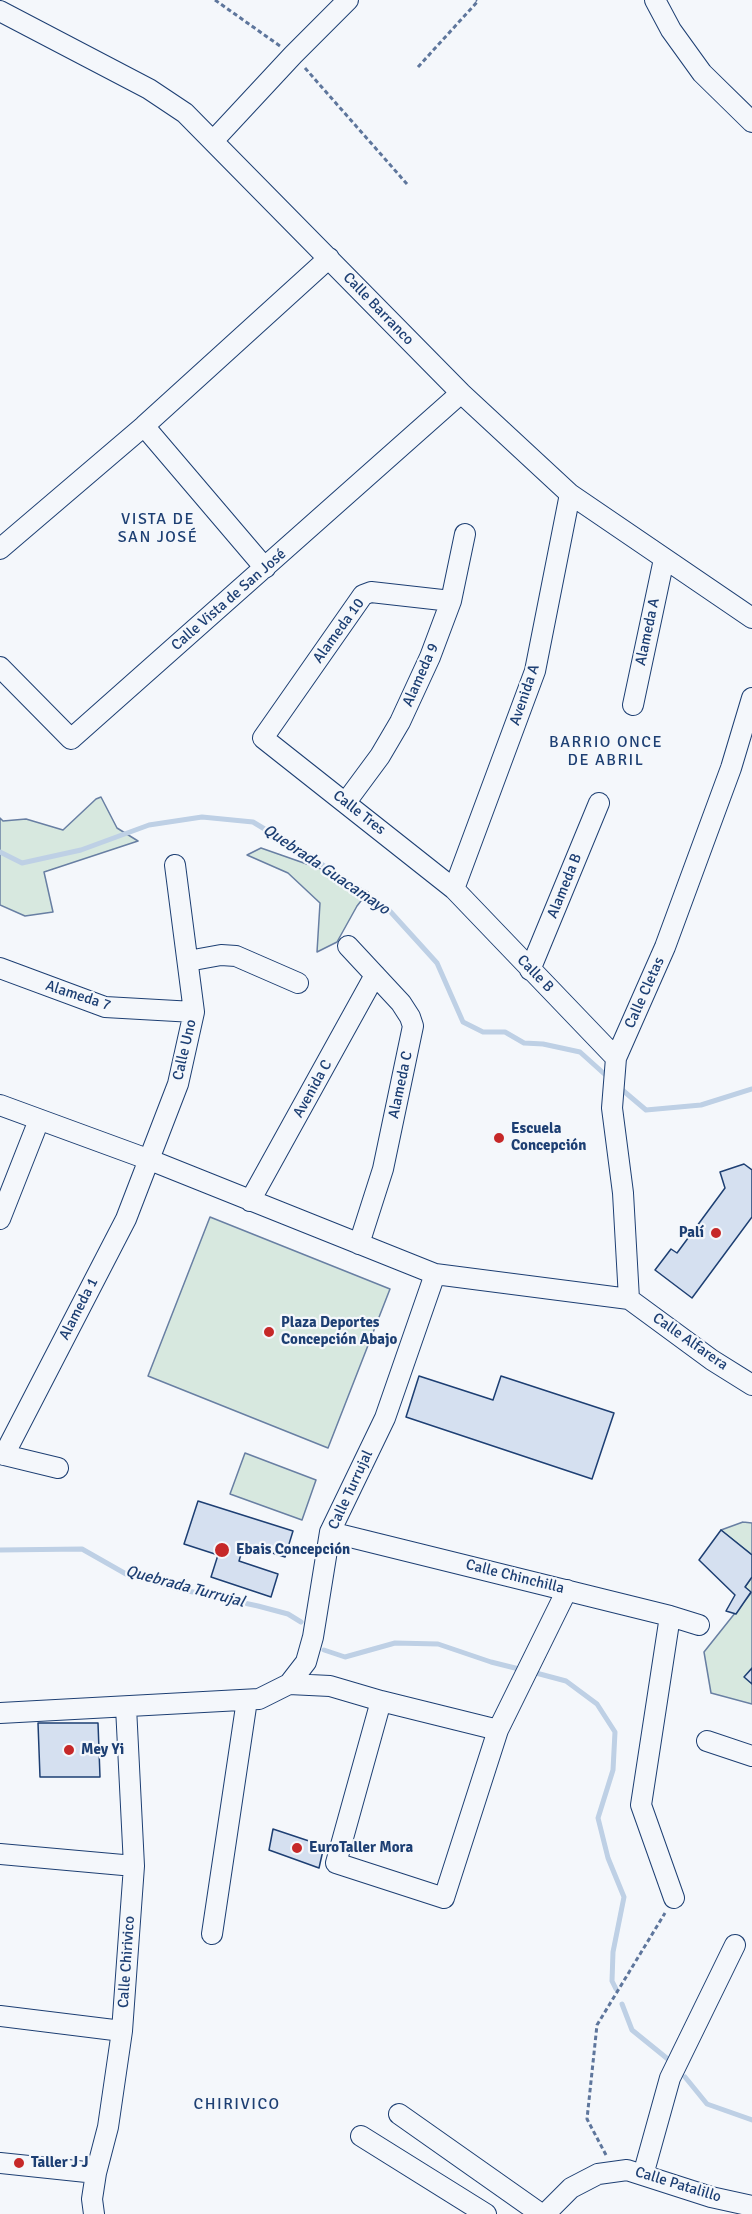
<!DOCTYPE html>
<meta charset="utf-8">
<style>
body{margin:0}
canvas{display:block;background:#f4f7fb}
</style>
<canvas width="752" height="2214"></canvas>
<script>
const c = document.querySelector('canvas').getContext('2d');
c.lineJoin = 'round';
function fill(path, color) {
  c.fillStyle = color;
  c.fill(path, 'evenodd');
}
function shape(rows) {
  const path = new Path2D();
  for (const r of rows) {
    path.moveTo(r[0], r[1]);
    for (let i = 2; i < r.length; i += 2) path.lineTo(r[i], r[i + 1]);
  }
  return path;
}
function stroke(path, color, width, dash) {
  c.strokeStyle = color;
  c.lineWidth = width;
  c.lineCap = dash ? 'butt' : 'round';
  c.setLineDash(dash || []);
  c.stroke(path);
}
function drawText(font, color, halo, rows, align = 'center') {
  c.font = font + ' Signika,sans-serif';
  c.lineWidth = 4.5;
  c.setLineDash([]);
  c.textBaseline = 'middle';
  c.strokeStyle = halo;
  c.fillStyle = color;
  for (const [text, x, y, turn = 0] of rows) {
    c.save();
    c.translate(x, y);
    c.rotate((+turn || 0) * Math.PI / 180);
    c.textAlign = isNaN(turn) ? turn : align;
    if (halo) c.strokeText(text, 0, 0);
    c.fillText(text, 0, 0);
    c.restore();
  }
}
const green = shape([
 [101,797,117,828,138,841,44,872,53,912,25,916,0,905,0,818,3,821,26,819,63,830,96,799,101,797],
 [261,848,321,869,368,892,357,906,337,942,317,952,320,903,288,873,247,855,261,848],
 [210,1217,390,1289,328,1448,148,1376,210,1217],
 [245,1453,316,1480,302,1520,230,1494,245,1453],
 [743,1522,752,1523,752,1555,721,1530,743,1522],
 [752,1577,752,1704,711,1693,704,1652,751,1593,745,1587,752,1577]
]);
const stream = shape([
 [0,852,22,863,81,850,149,825,202,817,253,822,311,857,388,909,437,963,463,1022,483,1032,505,1032,524,1043,543,1044,580,1052,610,1079],
 [620,1088,646,1110,701,1105,752,1089],
 [0,1550,82,1549,126,1574,179,1589,258,1606,288,1614,301,1622],
 [324,1650,345,1657,395,1643,438,1644,491,1662,519,1669],
 [536,1673,566,1681,597,1704,615,1732,613,1770,598,1818,608,1858,624,1897,613,1952,612,1981,616,1989],
 [622,2004,632,2030,669,2060],
 [685,2077,707,2104,752,2120]
]);
const building = shape([
 [744,1164,752,1170,752,1217,692,1298,655,1270,671,1249,677,1253,725,1188,720,1172,744,1164],
 [419,1376,493,1400,501,1376,614,1413,592,1479,406,1417,419,1376],
 [198,1501,293,1531,285,1557,244,1544,239,1561,278,1574,271,1597,211,1577,218,1555,184,1544,198,1501],
 [721,1530,752,1555,752,1577,745,1587,751,1592,736,1614,726,1611,735,1595,699,1560,721,1530],
 [752,1668,752,1684,744,1677,752,1668],
 [38,1723,98,1723,100,1777,40,1777,38,1723],
 [273,1829,324,1846,319,1868,269,1850,273,1829]
]);
const path = shape([
 [215,0,280,46],
 [418,67,478,1,476,0],
 [305,68,407,184],
 [606,2155,587,2119,597,2025,665,1913]
]);
const minor = shape([
 [655,0,671,30,702,73,752,122],
 [0,11,149,89,185,113,461,393,570,494,752,618],
 [213,141,293,55,348,0],
 [144,426,265,568],
 [0,549,144,426,329,258],
 [451,601,371,592,363,595,263,738,454,889,616,1058],
 [0,667,71,739,461,393],
 [633,705,664,559],
 [346,802,380,756,400,722,430,657,451,601,465,534],
 [454,889,535,671,570,494],
 [348,946,401,1003,410,1017,413,1026,383,1169,359,1244],
 [188,961,221,955,236,956,298,983],
 [0,968,105,1007,194,1012],
 [530,970,599,803],
 [0,1105,150,1160,435,1274,629,1299,712,1360,752,1385],
 [250,1201,375,975],
 [0,1219,39,1120],
 [629,1299,623,1193,612,1108,616,1058,665,947,731,768,752,698],
 [0,1454,58,1468],
 [4,1455,126,1219,178,1084,194,1012,175,865],
 [330,1532,670,1616,699,1625],
 [670,1616,641,1805,674,1898],
 [289,1684,330,1686,381,1701,336,1863,444,1898,498,1730,567,1590],
 [381,1701,498,1730],
 [0,1713,259,1699,289,1684,306,1662,313,1637,330,1532,385,1418,435,1274],
 [707,1741,752,1756],
 [0,1854,134,1866],
 [212,1934,247,1700],
 [0,2016,122,2031],
 [399,2114,541,2214],
 [361,2136,486,2214],
 [0,2163,96,2173],
 [643,2175,670,2078,735,1945],
 [94,2214,92,2199,96,2173,108,2127,122,2031,134,1866,126,1707],
 [545,2214,571,2188,598,2174,627,2170,711,2197,752,2206]
]);
const markers = [
 [499,1138,6,"#c62828"],
 [716,1233,6,"#c62828"],
 [269,1332,6,"#c62828"],
 [222,1550,8,"#c62828"],
 [69,1750,6,"#c62828"],
 [297,1848,6,"#c62828"],
 [19,2163,6,"#c62828"]
];
const streetNames = [
 ["Calle Barranco",378,309,46],
 ["Calle Vista de San José",229,600,-41],
 ["Alameda 10",339,631,-54],
 ["Alameda A",648,632,-78],
 ["Alameda 9",421,675,-66],
 ["Avenida A",525,695,-71],
 ["Calle Tres",359,813,38],
 ["Alameda B",565,886,-68],
 ["Calle B",535,974,46],
 ["Calle Cletas",645,993,-66],
 ["Alameda 7",78,996,18],
 ["Calle Uno",185,1050,-77],
 ["Alameda C",401,1085,-78],
 ["Avenida C",313,1089,-61],
 ["Alameda 1",79,1309,-63],
 ["Calle Alfarera",690,1342,35],
 ["Calle Turrujal",351,1490,-65],
 ["Calle Chinchilla",515,1577,14],
 ["Calle Chirivico",127,1962,-86],
 ["Calle Patalillo",678,2185,17]
];
const poiNames = [
 ["Escuela",511,1129],
 ["Concepción",511,1146],
 ["Palí",704,1233,"right"],
 ["Plaza Deportes",281,1323],
 ["Concepción Abajo",281,1340],
 ["Ebais Concepción",236,1550],
 ["Mey Yi",81,1750],
 ["EuroTaller Mora",309,1848],
 ["Taller J J",31,2163]
];
const neighbourhoodNames = [
 ["VISTA DE",158,520],
 ["SAN JOSÉ",158,538],
 ["BARRIO ONCE",606,743],
 ["DE ABRIL",606,761],
 ["CHIRIVICO",237,2105]
];
const waterNames = [
 ["Quebrada Guacamayo",326,870,34],
 ["Quebrada Turrujal",185,1587,15]
];
fill(green, '#d7e8df');
stroke(green, '#687fa3', 1.5);
stroke(stream, '#bed0e5', 5);
fill(building, '#d5e0f0');
stroke(building, '#1d3f73', 1.5);
stroke(minor, '#1d3f73', 22);
stroke(path, '#5e769c', 3, [4.5, 3]);
stroke(minor, '#f4f7fb', 20);
for (const [x, y, r, color] of markers) {
  const dot = new Path2D();
  dot.arc(x, y, r, 0, 2 * Math.PI);
  c.fillStyle = color;
  c.fill(dot);
  stroke(dot, '#f4f7fb', 2);
}
drawText('15px', '#1d3f73', '#f4f7fb', streetNames);
drawText('bold 15px', '#1d3f73', '#f4f7fb', poiNames, 'left');
c.letterSpacing = '1.5px';
drawText('16px', '#1d3f73', '#f4f7fb', neighbourhoodNames);
c.letterSpacing = '0px';
drawText('italic 16px', '#1d3f73', '#f4f7fb', waterNames);
</script>
